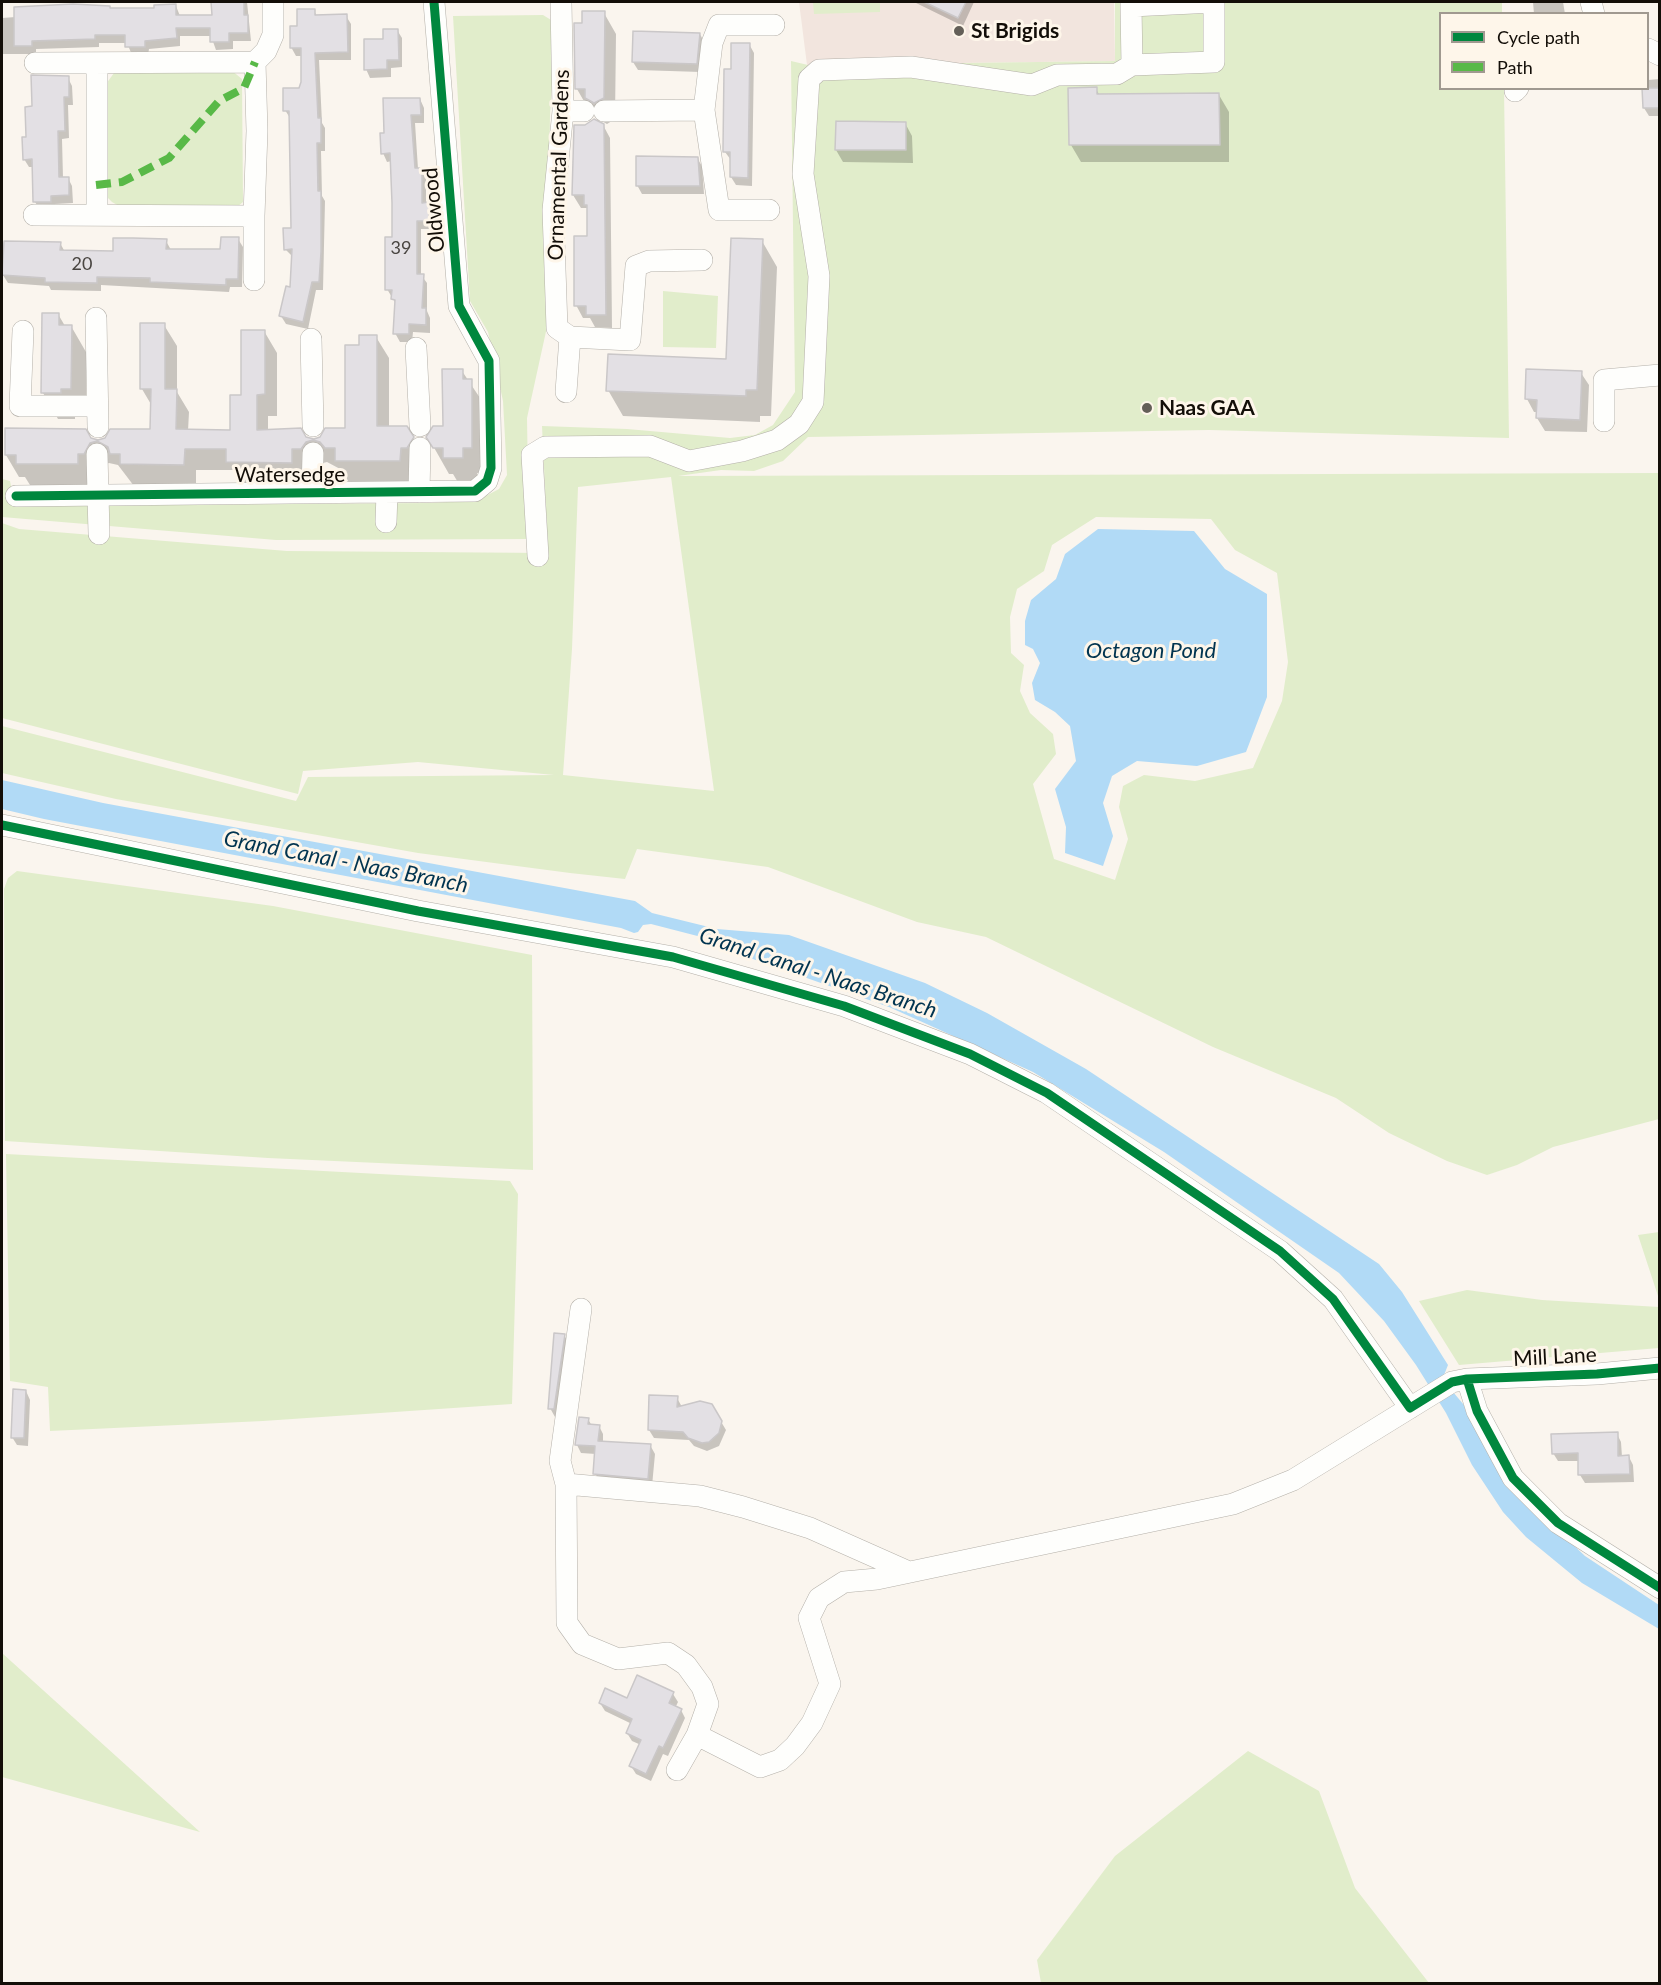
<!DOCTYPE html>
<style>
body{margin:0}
#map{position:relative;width:1661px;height:1985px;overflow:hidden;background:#faf5ee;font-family:Lato,sans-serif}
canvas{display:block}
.frame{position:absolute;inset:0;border:3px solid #130e08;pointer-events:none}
.legend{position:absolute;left:1439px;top:12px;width:210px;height:78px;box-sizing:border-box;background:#fef6ea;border:2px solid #a09990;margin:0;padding:8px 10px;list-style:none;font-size:18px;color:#130e08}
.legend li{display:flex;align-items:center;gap:12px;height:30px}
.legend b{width:30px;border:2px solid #a09990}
</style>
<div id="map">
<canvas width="1661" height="1985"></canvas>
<div class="frame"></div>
<ul class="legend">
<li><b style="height:8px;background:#00873e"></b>Cycle path</li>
<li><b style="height:8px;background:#58b947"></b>Path</li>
</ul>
</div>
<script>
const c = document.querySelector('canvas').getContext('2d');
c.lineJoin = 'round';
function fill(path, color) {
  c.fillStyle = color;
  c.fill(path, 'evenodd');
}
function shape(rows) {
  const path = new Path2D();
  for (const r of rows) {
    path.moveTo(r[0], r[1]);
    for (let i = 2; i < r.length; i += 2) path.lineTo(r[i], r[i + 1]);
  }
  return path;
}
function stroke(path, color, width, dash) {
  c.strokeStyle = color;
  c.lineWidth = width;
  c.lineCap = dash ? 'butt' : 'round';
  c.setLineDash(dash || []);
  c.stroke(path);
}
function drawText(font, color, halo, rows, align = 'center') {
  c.font = font + ' Lato,sans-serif';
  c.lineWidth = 6;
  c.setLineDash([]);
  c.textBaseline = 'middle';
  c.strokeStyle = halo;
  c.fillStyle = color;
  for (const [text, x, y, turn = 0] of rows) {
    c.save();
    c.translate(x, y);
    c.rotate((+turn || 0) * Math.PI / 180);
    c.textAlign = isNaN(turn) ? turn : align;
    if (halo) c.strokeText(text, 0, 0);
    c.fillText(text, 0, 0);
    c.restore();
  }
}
const education = shape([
 [799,2,1114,2,1115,61,807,65]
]);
const green = shape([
 [813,2,880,2,880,12,814,14],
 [1115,2,1502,2,1502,13,1440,14,1440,88,1504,89,1509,438,1209,430,808,437,783,461,754,471,721,470,678,476,1659,473,1659,1119,1553,1147,1517,1165,1487,1175,1447,1161,1389,1133,1336,1098,1213,1047,986,937,917,922,768,867,637,849,625,879,570,873,418,853,116,799,2,773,2,726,296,801,308,777,554,775,418,762,303,771,298,794,2,718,2,523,19,529,287,551,548,553,542,426,627,429,730,438,755,435,773,425,795,392,791,61,808,65,1115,61],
 [671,477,714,791,563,775,572,649,578,487],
 [1096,517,1211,519,1235,550,1277,573,1288,662,1282,701,1253,768,1195,781,1144,775,1123,786,1119,807,1128,839,1115,880,1054,859,1033,784,1056,754,1053,734,1030,713,1020,691,1024,665,1011,653,1010,617,1017,589,1044,571,1052,545],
 [543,15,556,23,550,115,547,327,527,418,529,539,276,540,2,517,2,479,10,481,14,502,26,506,431,503,478,500,499,489,507,475,503,401,488,332,470,301,453,16],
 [231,70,242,79,243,202,237,207,119,206,112,202,108,198,106,84,114,73],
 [663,291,718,296,716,348,663,347],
 [17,871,273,906,532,955,533,1170,268,1158,5,1141,4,889,8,878],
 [6,1154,510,1181,518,1194,512,1404,263,1421,50,1431,48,1387,10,1381],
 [1659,1232,1660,1232,1659,1299,1638,1235],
 [1467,1290,1542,1300,1659,1307,1659,1348,1459,1365,1419,1301],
 [2,1653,200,1832,2,1777],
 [1248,1751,1319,1791,1355,1888,1429,1983,1041,1983,1037,1960,1115,1856]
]);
const water = shape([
 [1098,529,1194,531,1225,569,1267,594,1267,697,1246,752,1197,766,1137,761,1112,776,1103,803,1113,836,1103,866,1065,853,1066,827,1055,789,1076,761,1070,726,1055,712,1035,700,1032,683,1040,663,1033,649,1025,645,1025,621,1031,600,1056,579,1065,554],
 [2,780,103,803,635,901,652,913,717,929,789,935,925,983,987,1013,1086,1069,1379,1264,1402,1292,1448,1365,1444,1375,1453,1392,1464,1405,1530,1504,1585,1556,1659,1605,1659,1629,1582,1583,1526,1537,1503,1512,1472,1465,1446,1413,1416,1365,1384,1321,1339,1273,1164,1152,1033,1072,889,1007,750,958,713,940,651,924,643,925,638,932,634,933,621,928,44,819,2,809]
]);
const shadow = shape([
 [213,2,247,2,251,41,233,41,233,49,216,50,211,36,180,36,180,46,149,49,148,55,132,55,127,43,99,43,99,47,36,49,36,54,2,54,2,18,111,10,155,10,176,6,180,16,213,16],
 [914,2,974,2,963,26],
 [1533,2,1563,2,1565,14,1534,14],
 [314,11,317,16,346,16,351,24,351,60,319,60,322,123,325,128,325,151,321,151,322,196,325,201,323,290,316,290,308,329,286,324,281,316,291,289,293,257,285,249,292,230,290,118,285,110,303,82,302,56,296,56,291,47,299,27],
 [604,13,616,34,615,119,607,124,598,119,593,110,589,110,577,89,584,24],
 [397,30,402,38,402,67,391,68,391,77,370,78,366,69,384,40],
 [700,34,704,42,701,72,638,70,633,62],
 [749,44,754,53,752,186,736,185,731,177,731,160,725,152,732,71],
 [68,78,72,86,73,105,68,105,69,138,62,139,63,178,68,178,72,186,73,203,55,204,55,210,40,210,35,202,34,167,29,167,24,159,34,108],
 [1660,79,1660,116,1649,116,1644,108,1648,80],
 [1096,89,1100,96,1219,95,1229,112,1229,162,1081,162,1071,145],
 [420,99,424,108,424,123,415,123,418,169,426,177,426,204,433,212,433,229,421,229,421,275,427,283,427,311,430,318,430,333,413,332,412,342,400,342,395,333,396,304,387,289,394,239,392,161,387,162,383,153,385,134],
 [905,123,912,136,913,163,843,162,836,150],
 [603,125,610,138,612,328,595,327,590,318,583,318,576,305,588,237,587,208,581,208,573,195],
 [697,158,702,166,704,194,642,194,637,185],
 [238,239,243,247,242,287,230,287,229,292,101,285,101,291,51,290,49,286,8,283,3,275,5,243,60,243,65,252,115,253,166,241,171,250,222,251],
 [762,241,777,267,771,416,760,416,760,422,623,416,608,390,728,360],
 [58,314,65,326,71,326,86,352,86,415,75,415,75,419,58,419,43,393],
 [164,325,177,346,177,392,189,412,188,431,232,431,264,331,277,353,277,416,268,416,268,431,314,440,347,429,361,347,376,337,389,358,389,427,406,427,425,460,412,482,349,483,342,470,327,462,319,464,304,484,240,484,233,470,196,470,196,486,134,486,118,465,109,463,102,465,89,486,30,485,25,477,19,477,6,455,152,431,152,406,142,389],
 [462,371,486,407,487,473,477,473,477,484,459,484,453,474,449,474,428,437,444,427],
 [1581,373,1589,385,1587,432,1545,431,1537,418,1538,412,1534,412,1527,399],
 [564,1335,569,1343,558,1417,555,1417,550,1408],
 [26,1391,30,1400,28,1446,17,1445,12,1437],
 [677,1398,682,1407,711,1405,726,1430,719,1446,707,1451,694,1446,689,1440,654,1438,649,1430],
 [588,1419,592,1426,599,1426,603,1434,603,1442,650,1445,655,1454,652,1486,600,1482,595,1473,596,1454,581,1453,577,1445],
 [1617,1434,1621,1442,1622,1457,1629,1457,1633,1465,1634,1482,1585,1483,1580,1475,1579,1461,1558,1461,1553,1453],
 [638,1677,673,1694,678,1702,675,1708,681,1710,685,1718,668,1756,663,1754,651,1781,636,1774,631,1766,641,1745,632,1741,627,1733,632,1724,605,1711,600,1703,627,1700]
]);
const building = shape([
 [211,2,244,2,244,15,248,15,248,33,229,33,229,42,210,42,210,28,176,28,177,38,145,41,145,47,125,47,125,35,95,35,95,39,32,41,32,46,14,46,14,7,73,4,110,6,110,8,154,8,154,5,176,4,176,15,212,15,211,2],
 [924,2,966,2,958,18,924,2],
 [297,9,315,9,315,15,347,14,348,52,315,53,318,118,321,118,321,143,317,143,318,191,321,191,321,252,319,282,312,282,303,322,279,316,286,286,290,287,292,249,284,250,283,228,291,228,289,111,283,111,283,88,299,88,301,82,301,48,290,48,290,26,297,26,297,9],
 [582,11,605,11,604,98,594,103,585,98,585,89,575,89,574,23,582,23,582,11],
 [383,29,398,29,399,60,387,60,387,69,364,70,364,39,383,39,383,29],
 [633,31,700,33,697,64,632,62,633,31],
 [731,43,750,43,748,178,730,177,730,152,723,152,723,148,724,69,731,69,731,43],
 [31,75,69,76,69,97,64,97,65,131,58,131,59,177,69,177,69,195,51,196,51,202,33,202,32,159,23,160,22,137,26,137,25,107,32,106,31,75],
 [1097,87,1097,94,1219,93,1220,145,1069,145,1068,88,1097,87],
 [1642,88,1659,88,1659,108,1643,108,1642,88],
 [383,98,420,98,421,115,411,115,415,168,422,168,422,203,429,202,429,221,417,221,417,274,424,274,422,308,426,308,426,325,409,324,409,334,393,334,395,300,391,299,392,290,385,290,385,237,392,237,392,203,390,153,381,154,380,133,384,133,383,98],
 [594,119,604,124,606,315,586,315,586,306,574,306,574,236,587,236,587,205,584,205,584,195,572,195,574,125,585,125,594,119],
 [836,121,906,122,906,150,835,150,836,121],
 [636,156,698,157,700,186,636,186,636,156],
 [221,237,239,237,238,279,226,279,226,285,150,282,150,278,97,277,97,283,45,282,45,278,2,275,4,241,61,242,60,250,113,251,113,238,133,238,167,239,166,249,220,249,221,237],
 [731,238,763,239,757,390,746,390,746,396,606,391,608,354,726,359,731,238],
 [42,313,59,313,59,325,72,325,71,389,61,389,61,393,41,393,42,313],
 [140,323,165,323,165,389,177,389,176,429,230,430,230,395,241,395,241,330,265,330,265,394,257,395,257,430,301,428,306,437,314,439,320,437,325,428,345,428,345,345,359,345,359,335,377,335,377,426,407,426,414,437,407,448,401,448,400,461,335,461,335,448,325,448,320,442,313,440,306,442,301,449,292,449,292,463,226,462,226,449,185,449,184,465,120,464,120,454,110,454,108,447,97,441,90,443,84,454,78,454,78,464,16,464,16,455,5,455,5,428,86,429,91,438,98,440,105,438,110,429,150,429,151,389,140,389,140,323],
 [442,369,463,369,463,379,472,379,472,448,463,448,463,458,443,458,443,448,433,448,426,437,433,426,443,426,442,369],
 [1526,369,1582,371,1580,420,1536,418,1537,400,1525,399,1526,369],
 [554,1333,565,1334,554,1409,548,1409,554,1333],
 [13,1389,26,1390,24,1438,11,1438,13,1389],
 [649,1395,678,1396,677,1407,700,1401,712,1404,722,1421,719,1433,709,1442,702,1443,688,1438,683,1432,648,1430,649,1395],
 [579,1417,589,1418,588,1424,600,1425,598,1441,651,1444,648,1479,593,1474,595,1446,575,1445,579,1417],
 [1618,1432,1618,1456,1629,1455,1630,1474,1578,1475,1578,1453,1552,1454,1551,1434,1618,1432],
 [637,1675,674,1692,669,1703,682,1709,663,1748,659,1746,646,1774,629,1766,641,1740,626,1733,632,1719,599,1703,605,1688,627,1698,637,1675]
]);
const minor = shape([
 [561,2,563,111,553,210,557,328,570,337,630,340,636,266,649,261,702,260],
 [1131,2,1131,6,1132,65,1214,62,1214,2,1131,6],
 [1591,2,1594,14],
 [1648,49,1660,55],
 [255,62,266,51,273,35,273,2],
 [1515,91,1518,88],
 [563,111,584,111],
 [604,111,704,110],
 [769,210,719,210,704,110,712,43,719,25,774,25],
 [34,215,254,216,257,131,255,62,35,63],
 [97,215,97,65],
 [254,280,254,216],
 [96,318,98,427],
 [23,331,20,406,96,406],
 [311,339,313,426],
 [416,348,420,426],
 [566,392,570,337],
 [1604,421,1604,380,1660,375],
 [97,454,99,534],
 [419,492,420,448],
 [312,493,313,453],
 [16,496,475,491,487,481,491,468,489,361,459,306,434,2],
 [386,522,387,493],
 [538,556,532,455,545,447,650,446,689,461,742,451,777,440,799,424,813,402,819,276,803,174,809,79,819,70,911,67,1032,85,1057,75,1117,74,1132,65],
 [2,825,418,911,673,957,844,1006,970,1054,1047,1093,1280,1251,1333,1299,1410,1408],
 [581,1309,560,1461,566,1484,567,1623,582,1644,618,1659,668,1653,686,1665,702,1687,708,1704,697,1735,677,1770],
 [1467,1379,1477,1411,1513,1478,1558,1523,1660,1588],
 [566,1484,700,1496,743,1507,810,1528,909,1572],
 [697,1735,760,1767,780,1760,795,1746,812,1723,830,1684,809,1618,819,1598,844,1582,877,1579,1233,1504,1293,1480,1452,1382,1467,1379,1597,1374,1660,1368]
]);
const quiet = shape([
 [96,185,122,182,169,158,219,101,244,88,255,62]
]);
const cycleway = shape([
 [16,496,475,491,487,481,491,468,489,361,459,306,434,2],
 [2,825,418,911,673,957,844,1006,970,1054,1047,1093,1280,1251,1333,1299,1410,1408,1452,1382,1467,1379,1597,1374,1660,1368],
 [1467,1379,1477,1411,1513,1478,1558,1523,1660,1588]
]);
const markers = [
 [959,31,6,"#645f58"],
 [1147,408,6,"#645f58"]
];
const numberNames = [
 ["39",401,248],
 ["20",82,264]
];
const poiNames = [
 ["St Brigids",971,31],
 ["Naas GAA",1159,408]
];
const streetNames = [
 ["Ornamental Gardens",559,165,-88],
 ["Oldwood",434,210,-95],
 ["Watersedge",290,475],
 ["Mill Lane",1555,1357,-3]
];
const waterNames = [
 ["Octagon Pond",1151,651],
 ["Grand Canal - Naas Branch",346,862,11],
 ["Grand Canal - Naas Branch",818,973,18]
];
fill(education, '#f2e5de');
fill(green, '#e1edcb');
fill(water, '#b1daf6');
fill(shadow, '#0003');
fill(building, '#e3e0e4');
stroke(building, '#cac7c8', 1.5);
stroke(minor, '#b4b0a9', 22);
stroke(minor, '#fefefc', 21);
stroke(quiet, '#58b947', 8, [15, 8]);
stroke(cycleway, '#00873e', 9);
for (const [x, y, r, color] of markers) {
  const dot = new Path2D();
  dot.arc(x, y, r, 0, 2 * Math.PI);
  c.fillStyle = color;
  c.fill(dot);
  stroke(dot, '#fef6ea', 2);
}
drawText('18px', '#494541', null, numberNames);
drawText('bold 21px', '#130e08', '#fef6ea', poiNames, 'left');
drawText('21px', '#130e08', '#fef6ea', streetNames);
drawText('italic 22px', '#013450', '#fef6ea', waterNames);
</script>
